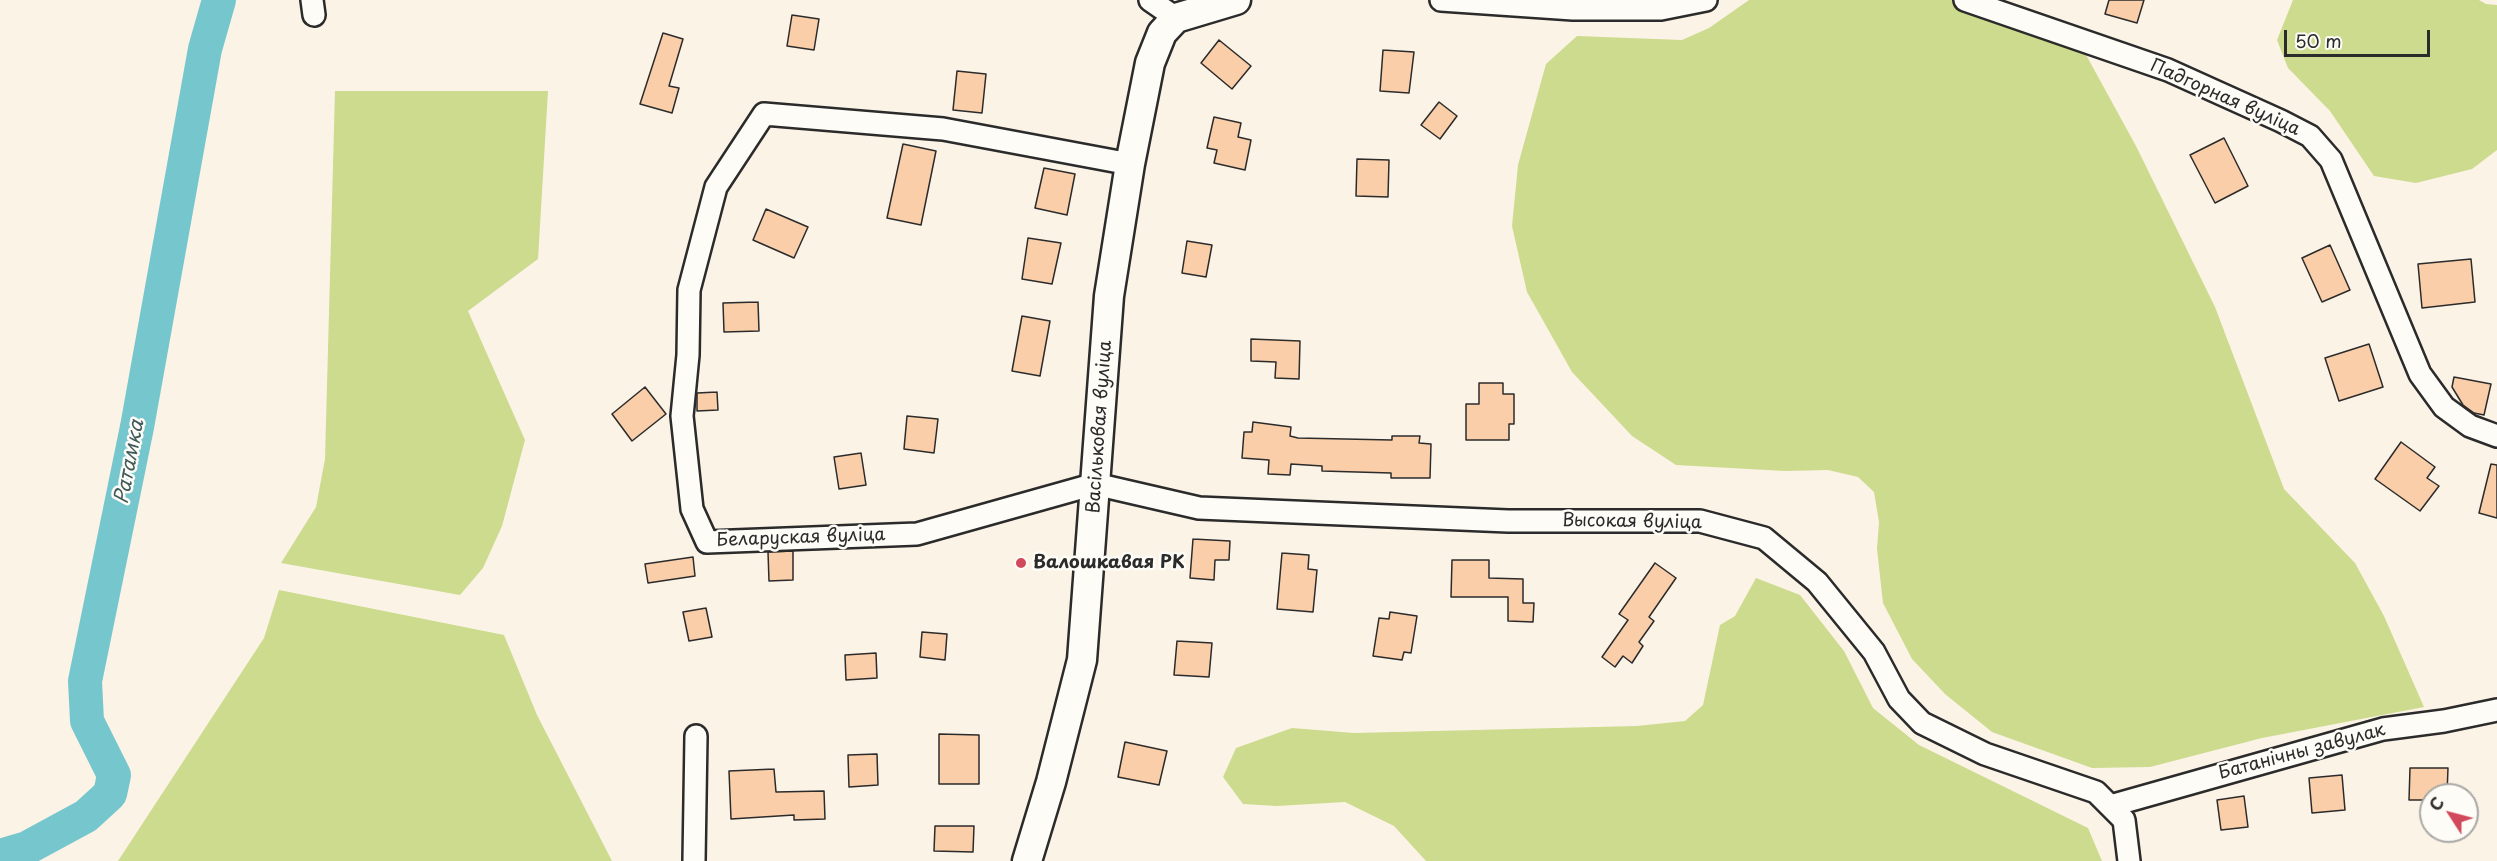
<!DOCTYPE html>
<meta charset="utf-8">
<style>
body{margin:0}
#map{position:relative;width:2497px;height:861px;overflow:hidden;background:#fcf3e7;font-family:"Playpen Sans",sans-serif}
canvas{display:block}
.north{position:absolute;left:2419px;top:783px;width:60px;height:60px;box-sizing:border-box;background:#fdfcf7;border:2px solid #a9a8a5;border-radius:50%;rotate:306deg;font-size:16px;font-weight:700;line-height:24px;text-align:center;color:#2b2b2b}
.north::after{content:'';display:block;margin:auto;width:21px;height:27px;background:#d1495b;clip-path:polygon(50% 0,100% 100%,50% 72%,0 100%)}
.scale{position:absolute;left:2284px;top:30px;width:146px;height:27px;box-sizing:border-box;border:3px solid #2b2b2b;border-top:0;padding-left:8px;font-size:18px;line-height:21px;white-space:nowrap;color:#2b2b2b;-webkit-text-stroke:4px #fdfcf7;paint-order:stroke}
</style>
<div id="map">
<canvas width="2497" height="861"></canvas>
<div class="north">С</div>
<div class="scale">50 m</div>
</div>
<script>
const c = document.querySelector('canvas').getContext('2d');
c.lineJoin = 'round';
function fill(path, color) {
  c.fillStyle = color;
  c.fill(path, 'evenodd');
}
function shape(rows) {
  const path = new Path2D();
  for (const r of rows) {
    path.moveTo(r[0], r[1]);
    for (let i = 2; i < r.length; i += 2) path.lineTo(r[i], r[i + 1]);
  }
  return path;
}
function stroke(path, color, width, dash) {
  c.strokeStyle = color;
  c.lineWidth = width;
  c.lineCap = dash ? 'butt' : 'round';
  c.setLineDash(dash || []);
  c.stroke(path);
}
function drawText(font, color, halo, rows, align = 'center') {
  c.font = font + ' "Playpen Sans",sans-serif';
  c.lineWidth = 5;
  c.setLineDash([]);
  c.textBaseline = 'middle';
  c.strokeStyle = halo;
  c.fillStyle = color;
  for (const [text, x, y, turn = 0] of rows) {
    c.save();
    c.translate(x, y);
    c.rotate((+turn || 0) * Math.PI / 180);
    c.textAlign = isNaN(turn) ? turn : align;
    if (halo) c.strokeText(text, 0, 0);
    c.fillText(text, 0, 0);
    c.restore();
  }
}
const green = shape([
 [1749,0,1965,0,2079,42,2136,146,2215,307,2284,489,2355,563,2384,616,2424,707,2262,738,2150,767,2092,768,1992,732,1945,694,1912,659,1883,603,1877,549,1879,522,1874,492,1858,477,1828,470,1785,471,1676,465,1632,436,1572,372,1527,292,1512,226,1518,165,1546,64,1577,36,1682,40,1709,28],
 [2293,0,2479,0,2486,4,2497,5,2497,150,2472,169,2416,183,2374,176,2330,111,2288,68,2277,40],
 [335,91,548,91,538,259,468,311,525,440,502,526,483,568,460,595,281,563,316,507,325,459],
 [1756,578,1800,595,1844,651,1873,708,1919,745,2088,828,2102,861,1426,861,1394,826,1345,802,1277,806,1243,804,1223,777,1236,748,1292,728,1354,733,1637,726,1685,721,1703,705,1720,625,1735,616],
 [279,590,504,635,537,715,612,861,118,861,264,638]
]);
const river = shape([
 [0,856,27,848,86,816,110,794,114,775,87,721,85,681,137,427,205,49,219,0]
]);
const building = shape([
 [2109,0,2144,0,2137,23,2105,14,2109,0],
 [792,15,819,19,814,50,787,46,792,15],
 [663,33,683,39,669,86,679,88,672,113,640,104,663,33],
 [1219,40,1251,66,1232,89,1201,63,1219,40],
 [1383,50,1414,52,1409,93,1380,91,1383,50],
 [957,71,986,74,982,113,953,110,957,71],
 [1439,102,1457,116,1440,139,1421,125,1439,102],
 [1214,117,1241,123,1238,137,1251,140,1245,170,1214,163,1217,150,1207,148,1214,117],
 [2224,138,2248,186,2215,203,2190,155,2224,138],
 [903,144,936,151,921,225,887,218,903,144],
 [1357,159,1389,160,1388,197,1356,196,1357,159],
 [1044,168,1075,174,1067,215,1035,208,1044,168],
 [766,209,808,227,794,258,753,240,766,209],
 [1028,238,1061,243,1052,284,1022,279,1028,238],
 [1187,241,1212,245,1206,277,1182,273,1187,241],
 [2330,245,2350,290,2322,302,2302,258,2330,245],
 [2471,259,2475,302,2422,308,2418,264,2471,259],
 [758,302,759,331,724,332,723,303,758,302],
 [1022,316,1050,321,1040,376,1012,371,1022,316],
 [1251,339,1300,341,1299,379,1275,378,1276,362,1251,361,1251,339],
 [2369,344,2383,387,2339,401,2325,358,2369,344],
 [2454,377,2491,384,2484,415,2474,413,2463,405,2452,387,2454,377],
 [1479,383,1503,383,1503,394,1514,394,1514,424,1509,424,1509,440,1466,440,1466,404,1479,404,1479,383],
 [645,387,666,414,632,441,612,414,645,387],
 [717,392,718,410,697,411,697,393,717,392],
 [907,416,938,419,934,453,904,449,907,416],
 [1253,422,1291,427,1290,436,1298,438,1392,440,1392,436,1420,436,1419,443,1431,444,1430,478,1391,478,1391,473,1322,471,1322,466,1291,464,1290,475,1268,474,1269,460,1242,458,1244,432,1252,432,1253,422],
 [2401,442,2435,467,2427,478,2439,486,2420,511,2375,479,2401,442],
 [861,453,866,485,839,489,834,457,861,453],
 [2491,464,2497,465,2497,518,2479,513,2491,464],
 [1193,539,1230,541,1229,560,1215,560,1214,580,1190,578,1193,539],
 [793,551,793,580,769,581,768,552,793,551],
 [1282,553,1309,555,1308,569,1317,570,1313,612,1277,609,1282,553],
 [693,557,695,576,648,583,645,564,693,557],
 [1452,560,1489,560,1489,578,1523,579,1523,603,1534,603,1533,622,1508,621,1508,597,1451,597,1452,560],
 [1655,563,1676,578,1649,617,1654,621,1639,642,1643,646,1632,663,1623,656,1615,667,1602,657,1628,620,1619,614,1655,563],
 [706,608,712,637,689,641,683,612,706,608],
 [1390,612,1417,616,1411,653,1404,652,1402,660,1373,656,1379,618,1389,619,1390,612],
 [922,632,947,634,945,660,920,657,922,632],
 [1177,641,1212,643,1209,677,1174,675,1177,641],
 [876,653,877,678,846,680,845,655,876,653],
 [939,734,979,735,979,784,939,784,939,734],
 [1125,742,1167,751,1159,785,1118,777,1125,742],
 [877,754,878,785,849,787,848,755,877,754],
 [2410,768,2448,768,2447,795,2431,795,2431,800,2409,800,2410,768],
 [774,769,776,792,824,791,825,819,794,820,794,815,731,819,729,771,774,769],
 [2342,775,2345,810,2312,813,2309,778,2342,775],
 [2244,796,2248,827,2221,830,2217,800,2244,796],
 [935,826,974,826,973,852,934,851,935,826]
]);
const street = shape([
 [312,0,314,15],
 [1150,0,1176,18],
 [1441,0,1573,9,1661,9,1706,0],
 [1965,0,2168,70,2281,121,2310,136,2331,160,2420,374,2444,407,2470,426,2497,436],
 [1130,164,943,129,764,114,716,187,689,290,688,355,682,416,692,509,707,542,917,534,1095,484,1199,508,1508,521,1700,521,1764,538,1817,582,1874,652,1899,699,1922,723,1985,754,2096,792,2124,820,2129,861],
 [2110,806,2383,729,2444,721,2497,710],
 [694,861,696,736]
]);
const secondary = shape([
 [1027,861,1051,782,1082,660,1109,296,1130,164,1150,63,1162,33,1176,18,1236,0]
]);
const markers = [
 [1021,563,6,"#d1495b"]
];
const streetNames = [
 ["Падгорная вуліца",2225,98,24],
 ["Васільковая вуліца",1100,427,-86],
 ["Высокая вуліца",1632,522,1],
 ["Беларуская вуліца",801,538,-2],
 ["Батанічны завулак",2302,752,-15]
];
const poiNames = [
 ["Валошкавая РК",1033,563]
];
const waterNames = [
 ["Ратамка",130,462,-79]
];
fill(green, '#ccdb8e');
stroke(river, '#76c7cd', 34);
fill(building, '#f9cea8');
stroke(building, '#2b2b2b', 1.5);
stroke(street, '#2b2b2b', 26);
stroke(secondary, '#2b2b2b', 33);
stroke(street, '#fdfcf7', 21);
stroke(secondary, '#fdfcf7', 28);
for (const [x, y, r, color] of markers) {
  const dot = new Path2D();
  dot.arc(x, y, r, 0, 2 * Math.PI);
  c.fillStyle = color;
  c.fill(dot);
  stroke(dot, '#fdfcf7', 2);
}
drawText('18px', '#2b2b2b', '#fdfcf7', streetNames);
drawText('bold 18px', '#2b2b2b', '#fdfcf7', poiNames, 'left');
drawText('italic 20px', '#425a5c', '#fdfcf7', waterNames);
</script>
